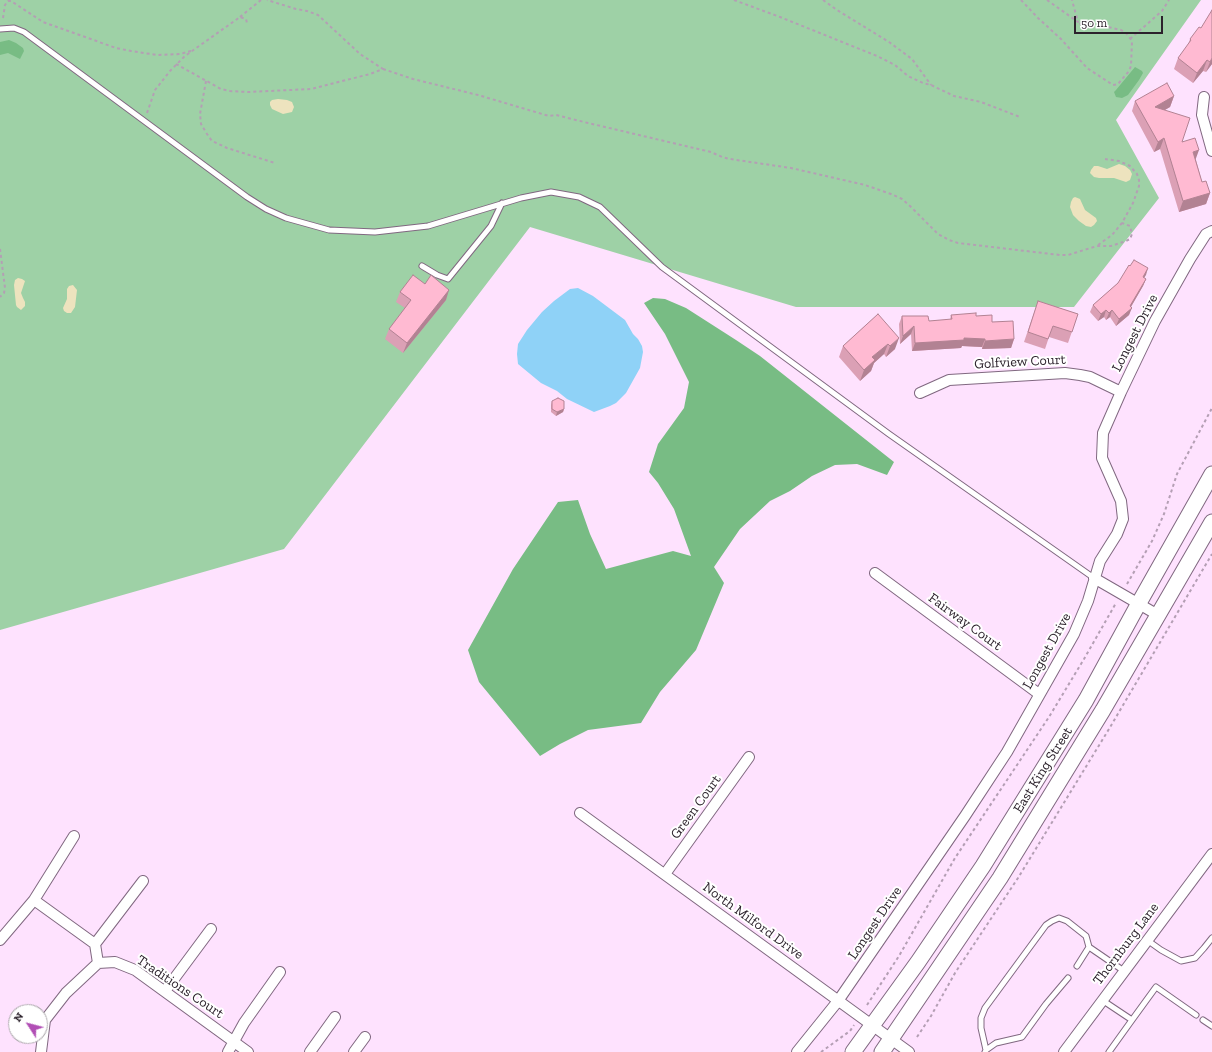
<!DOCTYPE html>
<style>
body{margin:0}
#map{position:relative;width:1212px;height:1052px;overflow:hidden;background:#fee2fe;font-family:"Zilla Slab",serif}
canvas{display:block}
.north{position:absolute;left:8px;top:1004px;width:40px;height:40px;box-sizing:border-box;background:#fff;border:1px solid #aba7ab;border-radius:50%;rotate:306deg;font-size:11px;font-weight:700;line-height:16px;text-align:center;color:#2c222c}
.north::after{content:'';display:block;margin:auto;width:14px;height:18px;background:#b14eb5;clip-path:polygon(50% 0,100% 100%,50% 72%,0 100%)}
.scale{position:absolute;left:1074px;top:16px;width:89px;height:18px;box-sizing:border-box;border:2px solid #2c222c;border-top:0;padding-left:5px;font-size:12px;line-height:14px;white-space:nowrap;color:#2c222c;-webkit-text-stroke:3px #fff;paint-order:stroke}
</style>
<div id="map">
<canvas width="1212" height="1052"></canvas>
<div class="north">N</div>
<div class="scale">50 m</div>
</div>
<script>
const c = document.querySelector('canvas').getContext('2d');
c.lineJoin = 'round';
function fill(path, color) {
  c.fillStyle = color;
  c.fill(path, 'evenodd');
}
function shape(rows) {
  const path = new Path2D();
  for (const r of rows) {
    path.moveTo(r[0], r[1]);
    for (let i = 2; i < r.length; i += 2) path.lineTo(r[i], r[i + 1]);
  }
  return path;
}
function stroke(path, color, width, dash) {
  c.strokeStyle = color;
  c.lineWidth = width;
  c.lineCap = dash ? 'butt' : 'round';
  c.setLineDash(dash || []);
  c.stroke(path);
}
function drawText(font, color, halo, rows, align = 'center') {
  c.font = font + ' "Zilla Slab",serif';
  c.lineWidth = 4;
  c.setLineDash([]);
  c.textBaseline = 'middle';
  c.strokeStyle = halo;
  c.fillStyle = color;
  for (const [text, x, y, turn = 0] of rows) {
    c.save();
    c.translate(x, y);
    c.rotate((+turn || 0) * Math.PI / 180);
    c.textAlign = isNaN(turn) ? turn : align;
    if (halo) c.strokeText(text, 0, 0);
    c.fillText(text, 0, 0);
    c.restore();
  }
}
const green = shape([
 [0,0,1201,0,1116,120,1159,198,1074,307,796,307,530,227,284,549,0,630]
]);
const forest = shape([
 [9,40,16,43,23,48,24,51,20,59,8,53,0,55,0,42],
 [1135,67,1142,71,1143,73,1139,80,1128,95,1122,98,1116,97,1114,92,1116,90],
 [653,298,665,299,686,308,736,340,760,356,894,462,887,475,857,464,835,465,812,476,790,491,770,501,740,529,714,567,724,583,696,650,660,692,641,723,588,730,560,744,540,756,479,682,468,650,513,569,558,502,578,500,590,534,606,569,673,551,691,556,674,509,658,483,649,472,658,444,684,408,689,382,665,334,644,303]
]);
const sand = shape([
 [278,99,287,100,292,102,294,107,292,112,283,114,272,109,270,105,270,102,272,100],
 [1119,164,1125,166,1130,170,1132,174,1130,180,1126,182,1114,178,1099,178,1094,177,1090,173,1091,170,1094,166,1098,166,1107,169],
 [1075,197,1080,199,1085,210,1096,218,1097,221,1094,225,1091,227,1086,226,1079,221,1073,215,1070,207,1071,202,1073,198],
 [18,278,22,279,25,281,21,293,23,298,25,302,25,306,21,310,17,307,16,305,14,285,15,280],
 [73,285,77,290,75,307,71,313,67,313,64,311,63,308,67,299,67,289,69,286]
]);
const water = shape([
 [578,288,593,296,625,320,633,334,638,339,642,346,643,352,640,368,626,393,616,403,610,406,594,412,567,399,557,391,541,383,518,364,517,354,518,344,527,330,542,312,554,301,570,289]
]);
const path = shape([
 [734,0,780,17,877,56,895,65,908,76,923,83,931,85,954,96,981,102,1020,117],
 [823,0,837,10,889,42,912,59,931,85],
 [1021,0,1038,18,1061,39,1087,68,1113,85,1118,84,1129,71,1131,66,1132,41,1126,33,1121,30,1108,27,1088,27,1082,25,1078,22],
 [1047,0,1078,22,1072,0],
 [240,17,261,0],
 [3,18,5,5,8,1,11,1,43,22,116,48,131,51,157,55,180,54,191,51],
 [1130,39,1162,11,1169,0],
 [176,64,221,89,230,91,248,92,311,89,370,74,383,69,360,54,318,15,307,11,296,9,267,0],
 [383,69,413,79,478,95,549,116,556,115,588,123,711,152,722,157,730,159,791,168,865,185,891,194,902,199,910,206,938,234,949,240,958,243,1060,255,1068,255,1097,246,1111,246,1126,241,1130,239,1132,234,1130,226,1122,223],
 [206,81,200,114,201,124,207,134,212,141,227,148,275,163],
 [147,113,155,90,159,85,170,71,185,56,240,17,246,19,247,23],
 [1098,245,1112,235,1122,223,1133,203,1139,186,1139,180,1137,174,1130,166,1119,161,1105,159],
 [0,249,5,288,4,293,0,297],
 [1127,584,1152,541,1164,514,1177,474,1212,408],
 [867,1005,899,956,955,858,1049,717,1084,659,1116,603],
 [917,1037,931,1016,955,973,1018,878,1109,729,1212,554],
 [821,1052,850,1031,854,1025]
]);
const service = shape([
 [0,29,14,28,24,32,247,197,266,209,286,218,329,230,375,232,428,226,521,198,551,192,579,197,600,207,662,267,889,434,1094,578],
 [422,266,437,275,448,279,491,226,502,203],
 [1147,940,1161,950,1181,961,1195,958,1204,948,1212,938],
 [1089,947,1124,971],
 [1102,1000,1132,1020,1109,1052],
 [1132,1020,1156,987,1196,1015],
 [1203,1020,1212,1026],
 [986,1050,996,1043,1022,1037,1046,1004,1068,978],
 [985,1052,986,1050,981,1028,981,1018,985,1008,1046,925,1052,921,1059,918,1067,921,1086,936,1089,947,1077,966]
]);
const minor = shape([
 [1204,97,1202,115,1212,151],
 [920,393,949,380,1065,373,1080,375,1090,377,1121,392],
 [875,573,1039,694],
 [1094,578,1158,615],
 [580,813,909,1052],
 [665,874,749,757],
 [34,900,74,836],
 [0,940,34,900,95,944,98,963],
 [95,944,143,881],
 [165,991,211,929],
 [41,1052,45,1020,66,993,98,963,115,962,135,970,248,1052],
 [228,1052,244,1023,280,972],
 [310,1052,335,1017],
 [354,1052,365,1037],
 [797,1052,838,1001,965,816,1007,752,1074,634,1088,601,1100,561,1117,534,1123,519,1121,501,1102,458,1103,433,1121,392,1155,321,1190,259,1206,234,1212,231],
 [1064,1052,1212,854]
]);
const primary = shape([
 [853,1052,918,962,983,866,1086,700,1139,603,1212,474],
 [882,1052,1000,878,1103,710,1212,522]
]);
const wall = shape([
 [1201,28,1212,64,1206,72,1203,71,1193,83,1174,69,1178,58,1188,45,1190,39],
 [1174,96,1170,107,1165,110,1182,142,1196,160,1202,182,1210,193,1206,204,1179,212,1160,149,1154,152,1132,111,1135,101],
 [1148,268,1144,278,1146,279,1143,286,1131,307,1129,315,1116,326,1110,317,1106,320,1104,317,1098,321,1090,312,1093,305,1118,283],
 [425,284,446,300,403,353,385,339,389,329,405,308,396,302,400,292],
 [1038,301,1078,314,1068,343,1049,337,1045,349,1024,342],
 [878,314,895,349,886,357,884,354,874,363,871,371,860,381,839,357,843,346],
 [951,315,976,316,992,322,1014,339,1011,348,982,349,982,347,962,346,961,348,912,351,911,334,900,344,899,324,902,316,929,321,950,320],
 [552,401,564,409,563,412,556,416,551,412,551,405]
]);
const shadedWall = shape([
 [1212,58,1212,64,1206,72,1210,62],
 [1207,60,1203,71,1193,83,1197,73],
 [1174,96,1170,107,1152,117,1155,107],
 [1164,138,1160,149,1154,152,1158,142],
 [1199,150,1195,161,1193,152],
 [1210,193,1206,204,1179,212,1183,201],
 [1148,268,1146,275,1140,284,1143,277],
 [1146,279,1143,286,1129,310,1132,308,1129,315,1116,326,1119,319,1130,306],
 [449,290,446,300,403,353,407,343],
 [1106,310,1104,317,1098,321,1101,314],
 [1112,310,1110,317,1106,320,1109,313],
 [914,326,911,334,900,344,903,336],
 [899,338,895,349,886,357,890,346],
 [964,338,985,339,982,347,962,346,961,348,912,351,915,343],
 [1014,339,1011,348,982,349,985,341],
 [888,344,884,354,874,363,871,371,860,381,864,370,872,357],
 [564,409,563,412,556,416,557,412]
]);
const building = shape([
 [1212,10,1212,58,1210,62,1207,60,1197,73,1178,58,1191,40,1190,39,1199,27,1201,28,1212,10],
 [1167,83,1174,96,1155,107,1190,118,1182,142,1195,138,1199,150,1193,152,1202,182,1206,181,1210,193,1183,201,1164,138,1158,142,1135,101,1167,83],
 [1134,260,1148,268,1143,277,1146,279,1130,306,1132,308,1119,319,1112,310,1109,313,1106,310,1101,314,1093,305,1118,283,1129,265,1130,266,1134,260],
 [413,275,425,284,431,275,449,290,407,343,389,329,411,300,400,292,413,275],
 [1038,301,1078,314,1072,332,1053,326,1048,339,1028,332,1038,301],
 [976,313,976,316,992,315,992,322,1013,321,1014,339,985,341,985,339,964,338,964,340,915,343,914,326,903,336,902,316,928,316,929,321,952,319,951,315,976,313],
 [878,314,899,338,890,346,888,344,872,357,875,360,864,370,843,346,878,314],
 [558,398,564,401,564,409,557,412,552,409,552,401,558,398]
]);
const streetNames = [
 ["Longest Drive",1135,333,-63],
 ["Golfview Court",1020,362,-3],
 ["Fairway Court",965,622,36],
 ["Longest Drive",1047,651,-61],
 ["East King Street",1043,770,-58],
 ["Green Court",696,807,-54],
 ["North Milford Drive",753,921,36],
 ["Longest Drive",875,923,-56],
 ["Thornburg Lane",1126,944,-53],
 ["Traditions Court",180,987,34]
];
fill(green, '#9ed1a6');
fill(forest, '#78bc84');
fill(sand, '#ede3be');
fill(water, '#8fd2f7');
stroke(service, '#806880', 7);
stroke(minor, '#806880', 12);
stroke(primary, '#806880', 17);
stroke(path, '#b49fb4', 2, [3, 3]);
stroke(service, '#fff', 5);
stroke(minor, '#fff', 10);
stroke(primary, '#fff', 15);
fill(wall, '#dba0b5');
fill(shadedWall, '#b28293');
fill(building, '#ffbad2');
stroke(building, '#b28293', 1);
drawText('14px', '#2c222c', '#fff', streetNames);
</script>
